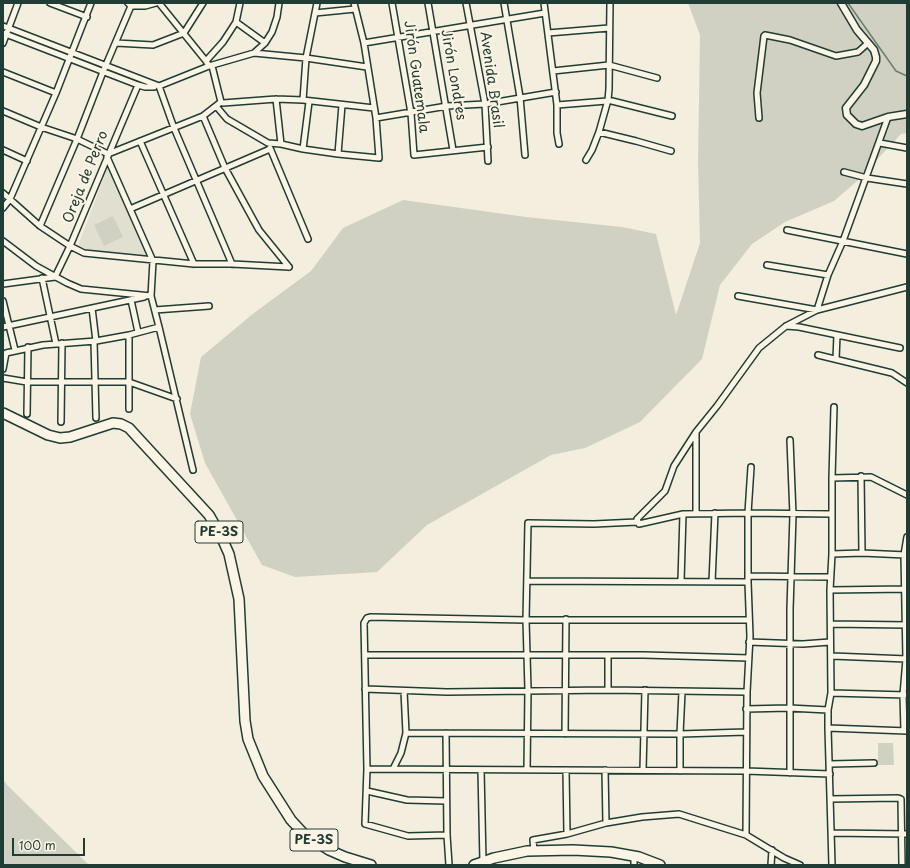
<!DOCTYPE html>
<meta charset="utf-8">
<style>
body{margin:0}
#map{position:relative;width:910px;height:868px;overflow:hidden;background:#f3eede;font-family:"Playpen Sans",sans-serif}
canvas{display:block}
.frame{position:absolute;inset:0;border:4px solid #1f3d34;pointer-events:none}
.scale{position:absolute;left:12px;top:838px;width:73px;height:18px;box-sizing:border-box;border:2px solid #1f3d34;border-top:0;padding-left:5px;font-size:12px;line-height:14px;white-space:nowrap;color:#1f3d34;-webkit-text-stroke:3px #fcf5e5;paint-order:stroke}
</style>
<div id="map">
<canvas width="910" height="868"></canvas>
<div class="frame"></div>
<div class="scale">100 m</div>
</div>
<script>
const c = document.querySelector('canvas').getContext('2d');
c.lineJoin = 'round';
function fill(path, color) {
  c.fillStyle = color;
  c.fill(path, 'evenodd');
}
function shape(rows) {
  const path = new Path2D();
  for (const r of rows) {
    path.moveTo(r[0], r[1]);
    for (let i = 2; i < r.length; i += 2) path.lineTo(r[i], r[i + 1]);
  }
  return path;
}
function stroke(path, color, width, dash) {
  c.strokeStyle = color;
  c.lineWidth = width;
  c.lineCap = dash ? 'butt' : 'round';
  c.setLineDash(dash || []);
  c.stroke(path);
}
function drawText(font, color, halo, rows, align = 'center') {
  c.font = font + ' "Playpen Sans",sans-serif';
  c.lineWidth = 4;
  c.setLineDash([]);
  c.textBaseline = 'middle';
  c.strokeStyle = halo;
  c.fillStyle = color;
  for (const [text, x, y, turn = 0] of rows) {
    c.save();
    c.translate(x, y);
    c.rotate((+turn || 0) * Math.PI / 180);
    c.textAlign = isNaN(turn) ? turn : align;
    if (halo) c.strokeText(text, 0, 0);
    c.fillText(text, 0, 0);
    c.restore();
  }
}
const built = shape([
 [109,164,149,259,93,251,78,246]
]);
const green = shape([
 [688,3,907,3,907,133,901,134,856,182,834,201,785,222,752,244,720,285,702,359,640,422,585,448,551,455,427,525,377,572,295,577,262,565,205,463,190,414,201,357,254,313,311,271,343,228,403,200,526,217,622,227,656,234,676,315,700,243,698,164,700,35],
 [113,216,123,237,104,246,94,225],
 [878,743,893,743,894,765,878,765],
 [3,779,7,785,89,865,3,865]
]);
const stream = shape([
 [848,3,896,71,907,76]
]);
const minor = shape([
 [50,3,87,17],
 [132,3,131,6,145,6,156,3],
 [159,3,206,61,209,66],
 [392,3,411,113,414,155,488,147],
 [428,3,453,150],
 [466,3,485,104,488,161],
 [504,3,520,97,525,155],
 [544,3,557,105,607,101],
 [315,13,355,9],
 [236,22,265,43],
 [3,26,159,86,209,66,254,53,265,43,272,32,277,17,279,3],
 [3,33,138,85,145,87,154,87],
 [548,33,609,28],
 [3,43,18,3],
 [116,43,153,45,184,33,203,3],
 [364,43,545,13],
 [254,53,306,58,367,67],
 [206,61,223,42,236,22,240,3],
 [212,66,221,102],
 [553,71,609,65,657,78],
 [3,72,56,93],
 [159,86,174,128,232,264],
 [276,99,281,144],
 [303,100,306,58,317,3],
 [608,100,672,116],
 [557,105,557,133,559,144],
 [216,106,227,119,268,143,281,144,303,149,338,154,379,158,376,118,364,43,354,3],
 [3,111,41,127,77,139,108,154,203,116,221,102,223,103,276,99,303,100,374,108],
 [203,116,225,168,254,221,259,230,289,267],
 [376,118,447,106,485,104,556,92],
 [759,118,757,93,764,36,765,35,790,40,836,56,858,52,868,43],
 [599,132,636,141,671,151],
 [140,141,194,264],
 [880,143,907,148],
 [270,148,308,239],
 [303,149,309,102],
 [3,150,27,161],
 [338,154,342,105],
 [107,157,153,261,151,296,159,327,193,470],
 [586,160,592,150,599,132,608,100,609,89,610,3],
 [844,172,867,178,907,184],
 [3,193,40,226,70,246,84,253,194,264,232,264,289,267],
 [3,208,10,199,56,93,91,3],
 [130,209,270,149],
 [40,226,77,139,103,72,131,6,128,3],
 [787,230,907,254],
 [3,241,36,266,67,283,81,289,151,296],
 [767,265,828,275],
 [42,278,56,344],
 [3,284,55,277,70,246,138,85],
 [738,296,817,310,828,275,843,241,888,117],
 [131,300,138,332],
 [3,301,15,350],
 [92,308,96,341],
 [155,310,209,306],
 [786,326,799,327,900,348],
 [3,327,144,297],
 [129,335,129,409],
 [94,341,96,418],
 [818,355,892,373,907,383],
 [836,359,837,335],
 [3,369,6,353,43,345,96,341,129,335,159,327],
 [3,378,27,382,129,382,177,399],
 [27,414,28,347],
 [61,422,62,343],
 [790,440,793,515,790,609,790,773],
 [861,476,862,553],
 [832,478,871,477,907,495],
 [696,514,696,433],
 [832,514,748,513,683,514,639,524,637,519,665,491,674,466,696,432,717,406,759,348,786,326,817,310,907,287],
 [832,554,862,553,906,555],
 [748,576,830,577],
 [527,581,748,582],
 [681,581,683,514],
 [712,582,715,513],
 [830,590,907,589],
 [831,624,907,625],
 [749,642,803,644,830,642],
 [365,655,644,655,749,658],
 [832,656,907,659],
 [365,689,447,692,608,690,747,692],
 [608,690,608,655],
 [831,693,907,695],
 [746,709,789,708,828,710],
 [828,728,907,731],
 [904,731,903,695,906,659,904,555,907,537],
 [406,733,680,734,746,732],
 [446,733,447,835,449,865],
 [565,734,566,619],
 [830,764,874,763],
 [367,769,746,771,830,774],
 [393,769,401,753,406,733,404,691],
 [481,770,483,862],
 [527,770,528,690,526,620,528,523,594,524,637,522],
 [566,770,567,834],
 [605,770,606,823],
 [643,770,645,690],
 [680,771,680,734,682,692],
 [367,791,407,800,446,801],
 [830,799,898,798,901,799,902,865],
 [832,833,907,834],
 [447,835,408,836,365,824,367,769,364,623,367,618,371,617,526,620,749,620],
 [746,835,747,692,750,636,748,582,748,513,751,467],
 [534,851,533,840,567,834,606,823,642,817,679,814,746,835,784,858,800,865],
 [634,865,634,856],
 [771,865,772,850],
 [832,865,828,728,828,710,831,693,830,590,832,554,832,478,834,407]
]);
const tertiary = shape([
 [841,3,857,30,874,50,876,57,876,61,864,85,846,108,847,115,856,124,862,126,888,117,907,114]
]);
const trunk = shape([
 [3,413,48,435,60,438,70,437,113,423,121,424,129,428,139,439,209,515,221,536,229,554,239,599,245,721,248,739,263,776,291,820,304,834,329,850,345,857,371,865],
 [474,865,494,858,527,851,573,850,611,852,639,857,660,865]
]);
const shields = [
 [219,532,48],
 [314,840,48]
];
const shieldNames = [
 ["PE-3S",219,532],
 ["PE-3S",314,840]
];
const streetNames = [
 ["Jirón Londres",453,75,80],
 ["Jirón Guatemala",416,77,82],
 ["Avenida Brasil",491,80,82],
 ["Oreja de Perro",86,177,-68]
];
fill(built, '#e1dfd0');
fill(green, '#d0d1c2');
stroke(stream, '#6c7d72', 1.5);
stroke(minor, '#1f3d34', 8);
stroke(tertiary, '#1f3d34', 9);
stroke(trunk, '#1f3d34', 12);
stroke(minor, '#fcf5e5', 5);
stroke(tertiary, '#fcf5e5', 6);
stroke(trunk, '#fcf5e5', 9);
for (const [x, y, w] of shields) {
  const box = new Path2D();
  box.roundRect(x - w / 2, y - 11, w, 22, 3);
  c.fillStyle = '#fcf5e5';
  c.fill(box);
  stroke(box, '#1f3d34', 1);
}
drawText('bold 13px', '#1f3d34', null, shieldNames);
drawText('14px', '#1f3d34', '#fcf5e5', streetNames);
</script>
